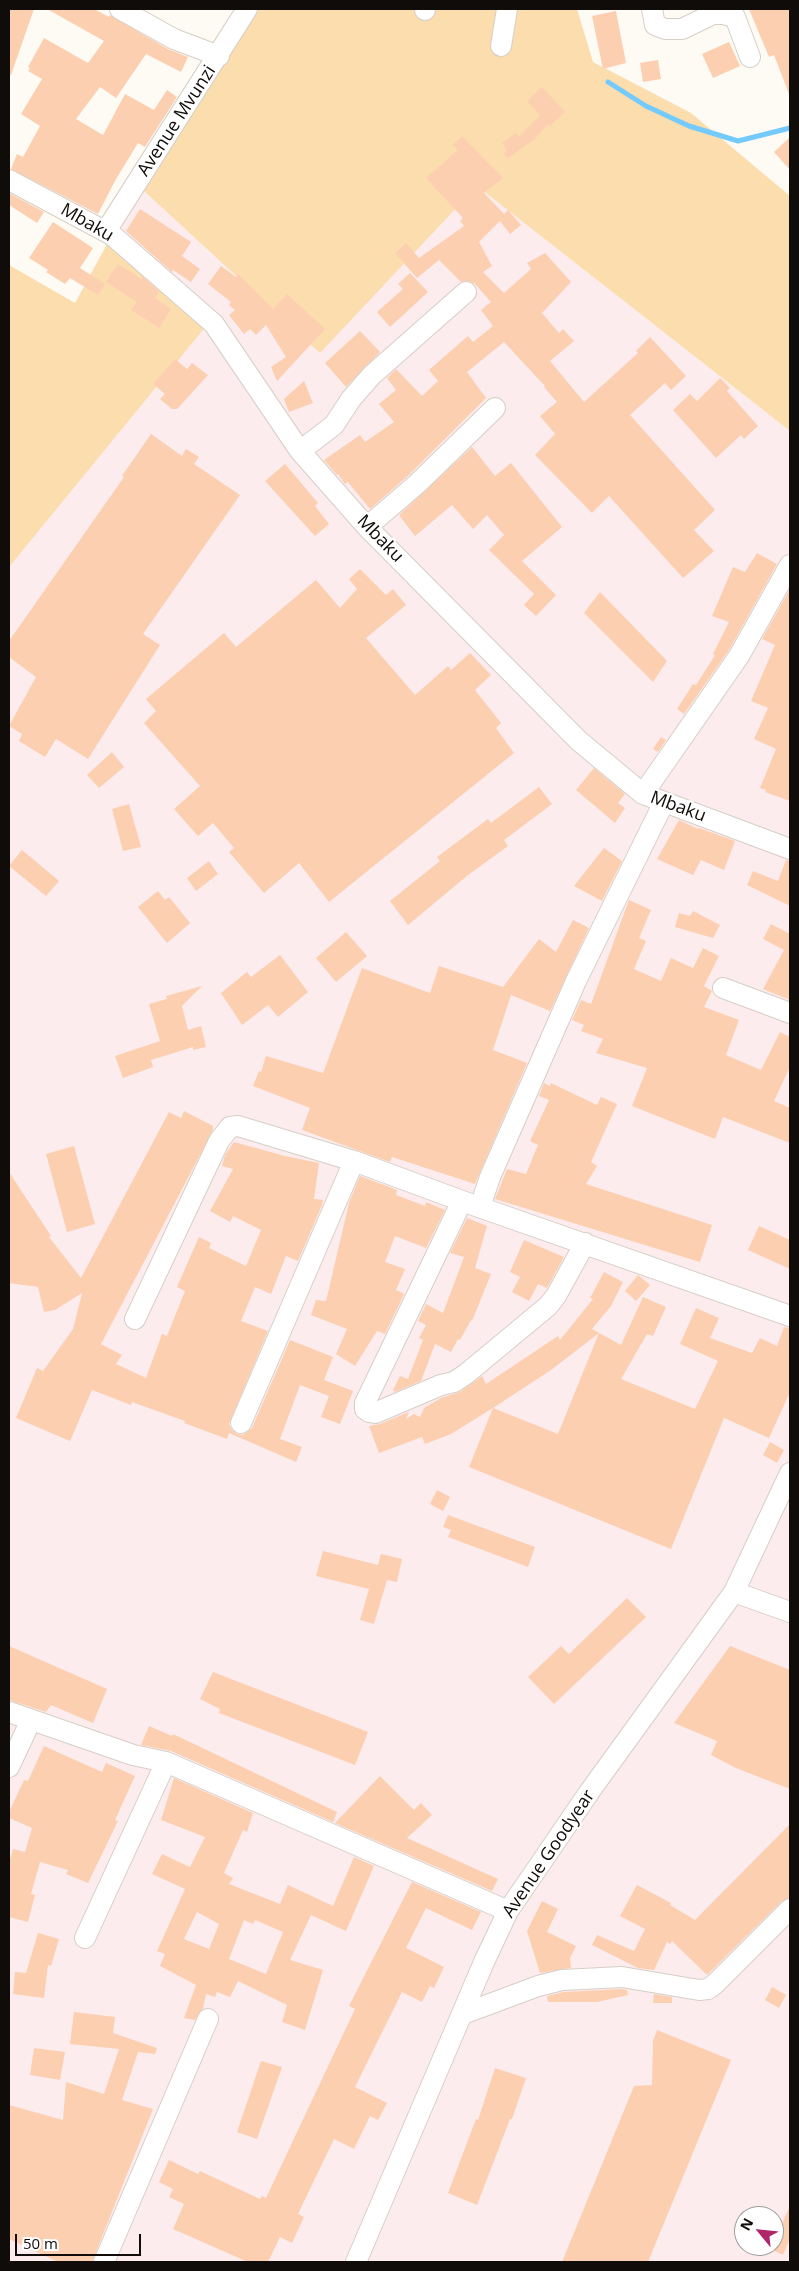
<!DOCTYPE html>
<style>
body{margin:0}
#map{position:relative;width:799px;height:2271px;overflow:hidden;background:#fefaf4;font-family:"Open Sans",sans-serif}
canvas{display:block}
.frame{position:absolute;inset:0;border:10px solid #0f0c09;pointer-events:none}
.north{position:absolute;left:734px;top:2206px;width:50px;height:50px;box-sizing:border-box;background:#fff;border:1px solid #9f9e9d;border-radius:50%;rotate:298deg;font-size:14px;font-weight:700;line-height:20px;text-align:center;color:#0f0c09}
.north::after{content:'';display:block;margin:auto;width:18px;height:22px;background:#b02769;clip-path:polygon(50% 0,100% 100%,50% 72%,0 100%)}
.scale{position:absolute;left:15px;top:2234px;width:126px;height:22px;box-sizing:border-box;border:2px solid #0f0c09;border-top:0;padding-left:6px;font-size:15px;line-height:18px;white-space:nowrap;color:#0f0c09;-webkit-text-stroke:4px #fff;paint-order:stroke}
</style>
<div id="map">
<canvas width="799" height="2271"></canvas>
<div class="frame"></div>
<div class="north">N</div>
<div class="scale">50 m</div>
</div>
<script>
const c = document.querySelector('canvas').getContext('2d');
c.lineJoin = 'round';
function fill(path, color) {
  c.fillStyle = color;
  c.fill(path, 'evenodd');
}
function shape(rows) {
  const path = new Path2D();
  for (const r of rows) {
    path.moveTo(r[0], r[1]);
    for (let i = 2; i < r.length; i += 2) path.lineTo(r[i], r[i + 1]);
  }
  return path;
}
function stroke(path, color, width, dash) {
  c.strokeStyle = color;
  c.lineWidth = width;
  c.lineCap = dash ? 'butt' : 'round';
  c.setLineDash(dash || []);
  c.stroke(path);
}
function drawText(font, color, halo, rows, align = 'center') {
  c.font = font + ' "Open Sans",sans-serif';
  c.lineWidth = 4.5;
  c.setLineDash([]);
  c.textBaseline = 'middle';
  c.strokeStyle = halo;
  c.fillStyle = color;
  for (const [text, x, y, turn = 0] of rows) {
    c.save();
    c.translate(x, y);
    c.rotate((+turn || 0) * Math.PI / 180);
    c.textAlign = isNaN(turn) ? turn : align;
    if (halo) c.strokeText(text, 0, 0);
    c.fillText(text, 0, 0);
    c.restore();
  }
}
const industrial = shape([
 [477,186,790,431,790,2262,9,2262,9,566,205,327,106,231,144,191,320,352],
 [744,2216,774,2216,774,2246,744,2246]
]);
const green = shape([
 [257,9,577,9,593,62,691,113,790,196,790,431,477,186,320,353,144,191],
 [112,235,207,325,9,567,9,265,75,303]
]);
const stream = shape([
 [608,82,646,106,689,126,738,141,790,128]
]);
const building = shape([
 [9,9,34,9,11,75,9,74],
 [47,9,94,9,109,17,110,15,168,49,188,57,181,72,146,54,116,98,100,87,76,119,103,135,125,94,154,110,167,90,177,97,145,147,138,143,116,179,98,214,11,169,17,154,23,157,40,126,21,114,42,79,28,71,30,68,28,67,44,38,88,63,104,41],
 [749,9,790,9,790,94,789,94,774,55,769,57],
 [616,11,626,63,603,69,592,16],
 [729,42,740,66,713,78,702,54],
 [658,60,661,79,643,82,640,63],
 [542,87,565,112,550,126,548,124,535,139,508,158,504,154,507,150,502,143,516,133,519,137,540,115,527,101],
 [462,136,503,178,484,193,504,214,508,210,521,225,510,234,500,221,479,242,492,266,483,272,504,293,531,269,527,263,545,253,571,282,542,313,559,333,563,329,574,341,550,361,584,402,638,353,636,351,650,337,686,376,671,390,665,383,630,415,715,510,694,530,714,551,683,578,609,496,592,513,535,455,555,434,540,416,557,402,544,387,545,386,504,342,467,372,486,398,410,474,370,509,348,482,345,484,338,474,337,475,324,460,360,435,365,442,394,422,379,404,396,390,387,378,396,369,422,396,438,381,429,370,468,336,473,342,493,326,481,310,491,302,475,284,469,281,461,282,439,260,417,278,395,253,406,243,419,258,464,226,460,221,463,218,426,178,458,150,453,145],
 [790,137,790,170,774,152],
 [9,193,44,212,37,223,9,205],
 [140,209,191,242,182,256,200,269,191,282,173,270,172,272,126,231],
 [53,222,93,248,80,268,105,284,98,295,70,278,65,284,46,272,48,270,29,258],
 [118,264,141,279,143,277,159,292,155,298,171,309,159,328,131,310,137,302,106,282],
 [221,266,236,277,238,274,273,309,287,294,325,329,277,381,271,367,286,357,266,325,256,335,250,329,244,334,229,315,235,310,229,305,231,302,208,284],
 [410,273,428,292,390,327,377,312,403,289,398,284],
 [360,331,380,352,346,387,325,363],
 [175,359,187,369,192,363,208,375,177,409,172,409,160,399,165,394,153,384],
 [720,378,730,388,727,391,758,426,744,439,741,435,716,458,673,410,690,394,697,401],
 [304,381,313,403,289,412,284,399],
 [151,434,182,456,186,449,199,457,194,464,240,495,143,634,160,645,88,759,56,739,45,757,19,741,22,734,9,726,36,677,9,657,9,641,124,477,122,476],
 [472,447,495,476,511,463,562,527,522,561,556,595,536,616,524,605,534,594,489,550,504,535,487,515,473,529,452,505,415,536,399,515],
 [285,464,318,503,315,506,329,524,315,536,265,481],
 [757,553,777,564,729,650,684,714,677,709,693,684,696,685,715,655,713,654,729,622,712,616,733,567,745,572],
 [360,569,386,595,393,589,406,605,366,638,415,695,448,666,451,670,470,653,491,675,475,690,501,723,496,728,514,753,329,902,299,863,264,893,229,852,234,848,213,823,198,836,174,809,200,786,144,723,156,711,146,699,224,633,236,647,316,580,340,608,357,589,349,579],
 [790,589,790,801,765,792,766,790,760,788,776,749,754,739,768,708,751,701,775,645,762,639],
 [600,592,667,661,653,682,584,613],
 [661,737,666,740,658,752,653,749],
 [112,752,124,767,99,788,87,775],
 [594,768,625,794,618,803,625,808,615,823,576,790],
 [539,787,552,804,504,840,508,846,468,875,408,925,390,901,440,861,437,857,488,819,491,823],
 [129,804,141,847,123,851,112,809],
 [679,820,698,829,699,828,735,841,724,870,701,860,693,875,657,859],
 [604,848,622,861,602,901,574,886],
 [22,850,59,881,46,896,9,866],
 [786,860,790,861,790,906,747,885,753,871,778,881],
 [209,861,218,874,196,891,187,878],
 [158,891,165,900,169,897,190,923,167,943,138,907],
 [629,900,651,910,639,938,646,941,634,969,661,981,671,958,693,968,703,948,719,956,704,986,712,991,704,1007,739,1020,726,1055,761,1070,780,1032,790,1037,790,1067,774,1101,790,1108,790,1143,723,1117,715,1139,632,1106,647,1068,596,1053,603,1039,581,1031,584,1025,572,1020,581,1000,591,1004],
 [693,911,720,925,713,938,675,927,679,913,690,916],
 [573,920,589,928,550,1011,511,995,493,1050,527,1063,475,1184,392,1157,390,1162,302,1130,310,1108,253,1086,259,1071,261,1072,266,1056,323,1073,362,968,430,993,439,966,503,987,539,939,556,952],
 [771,924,790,934,790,1000,763,989,784,950,763,939],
 [346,932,367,956,336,982,316,958],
 [280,955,308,992,278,1017,268,1005,242,1025,221,993,247,972,251,977],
 [202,986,182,1006,188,1030,201,1026,206,1047,193,1050,193,1047,151,1060,153,1067,123,1078,115,1056,160,1041,149,1004,167,999,166,996],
 [544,1083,550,1086,551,1083,597,1105,601,1097,617,1104,591,1162,597,1166,586,1184,712,1225,700,1262,495,1199,507,1169,526,1174,538,1145,530,1141,549,1100,539,1096],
 [184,1111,213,1126,213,1130,101,1344,122,1355,116,1364,146,1378,162,1334,167,1336,185,1291,177,1287,199,1237,211,1243,209,1248,246,1266,261,1230,233,1216,230,1222,210,1211,233,1169,222,1166,225,1155,234,1142,285,1156,319,1163,314,1199,323,1200,322,1205,298,1261,286,1256,271,1294,255,1287,241,1321,268,1331,229,1424,232,1430,237,1434,243,1435,252,1428,290,1340,333,1357,324,1380,353,1391,340,1424,321,1417,329,1396,300,1385,280,1439,302,1447,296,1462,229,1433,227,1439,184,1423,185,1421,132,1402,131,1405,92,1390,70,1441,16,1418,37,1368,43,1371,73,1329,82,1293,55,1310,44,1312,38,1287,9,1283,9,1172,51,1236,49,1237,81,1278,169,1112,181,1118],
 [74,1146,95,1224,67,1232,46,1154],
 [360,1176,397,1190,396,1195,425,1206,426,1202,445,1210,426,1248,395,1236,385,1262,405,1269,396,1290,404,1294,385,1334,377,1331,355,1366,336,1354,347,1329,311,1315,316,1300,326,1301,349,1203],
 [467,1218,487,1226,475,1268,491,1274,472,1321,471,1320,460,1340,458,1339,451,1352,435,1344,421,1381,395,1392,393,1390,400,1376,408,1379,423,1340,419,1338,426,1325,418,1321,426,1304,443,1313,464,1257,450,1253],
 [759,1226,790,1240,790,1269,748,1250],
 [524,1240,564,1257,547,1288,538,1284,529,1301,512,1292,520,1277,510,1272],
 [604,1272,623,1282,611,1306,592,1329,621,1345,643,1297,666,1307,653,1336,647,1334,621,1379,695,1409,718,1361,680,1344,696,1308,719,1318,710,1338,752,1353,760,1338,777,1346,784,1327,790,1328,790,1392,769,1438,724,1418,671,1549,469,1467,493,1408,451,1434,425,1444,422,1437,379,1453,369,1426,380,1424,409,1412,406,1419,414,1414,420,1417,424,1408,441,1398,460,1392,482,1376,486,1384,558,1336,560,1340,593,1299,590,1298],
 [599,1333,558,1434,493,1408,551,1370],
 [638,1275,650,1285,636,1301,625,1291],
 [770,1442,784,1450,777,1463,763,1455],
 [437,1490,450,1497,443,1511,430,1504],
 [448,1515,535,1547,528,1567,448,1537,451,1530,443,1527],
 [323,1551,378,1565,381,1554,402,1559,397,1582,387,1580,374,1624,360,1620,369,1589,316,1576],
 [627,1598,646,1617,554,1704,528,1677,561,1646,569,1654],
 [9,1646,107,1689,93,1723,51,1705,46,1712,9,1700],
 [730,1646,790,1670,790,1789,736,1768,711,1755,717,1741,674,1723],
 [213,1672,368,1732,355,1765,219,1713,220,1709,200,1699],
 [149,1726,172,1736,173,1734,337,1812,333,1822,171,1751,141,1745],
 [44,1746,102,1772,106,1763,135,1776,115,1820,118,1821,88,1883,66,1874,68,1870,40,1862,31,1894,35,1895,28,1922,9,1917,9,1863,13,1849,25,1852,32,1828,9,1818,9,1812,24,1780,28,1781],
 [380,1776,414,1810,421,1803,432,1815,407,1838,498,1879,492,1891,335,1823],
 [174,1778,253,1813,247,1832,243,1830,224,1873,233,1878,229,1884,280,1904,288,1885,333,1906,354,1857,374,1866,346,1931,311,1915,290,1960,323,1970,305,2030,282,2022,287,2005,238,1981,230,1997,217,1992,215,1997,206,1994,203,2008,195,2020,184,2018,196,1985,160,1966,165,1954,157,1951,185,1889,152,1874,162,1854,190,1867,205,1837,161,1820],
 [197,1912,219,1924,209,1949,184,1939],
 [244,1920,253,1924,255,1920,283,1932,266,1974,229,1959],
 [790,1824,790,1897,782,1901,707,1975,672,1941,670,1944,667,1942,654,1970,638,1968,592,1945,597,1935,634,1951,645,1929,620,1916,637,1885,671,1903,670,1905,695,1920],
 [412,1882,481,1912,472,1930,426,1908,406,1948,444,1967,434,1988,430,1986,422,2002,402,1992,355,2087,387,2103,378,2120,370,2116,354,2149,334,2139,298,2214,304,2217,292,2243,280,2237,268,2262,248,2262,173,2229,184,2204,169,2197,173,2189,159,2182,169,2160,198,2174,200,2171,260,2199,262,2196,266,2198,355,2009,349,2006],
 [542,1901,558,1909,547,1932,576,1946,570,1958,571,1968,540,1973,527,1931],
 [38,1933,59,1939,51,1966,48,1965,44,1998,13,1994,15,1972,26,1973],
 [772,1987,786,1995,779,2008,765,2000],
 [621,1989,627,1990,628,1995,597,2002,548,2002,547,1996,564,1992],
 [654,1994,672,1997,672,2003,653,2003],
 [74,2012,115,2017,113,2033,157,2048,155,2054,138,2052,122,2100,153,2109,92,2262,58,2262,9,2239,9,2105,63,2120,66,2082,104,2094,119,2049,70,2044],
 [657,2030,731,2060,648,2262,562,2262,634,2086,652,2085,653,2041],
 [34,2048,65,2052,60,2080,30,2075],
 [261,2061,282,2067,257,2139,237,2132],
 [495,2068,526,2078,512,2119,510,2119,477,2205,448,2193,476,2119,478,2120],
 [790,2206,790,2239,783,2255,770,2249,774,2246,774,2241]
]);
const minor = shape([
 [120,9,174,39,219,56],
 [652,9,655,25,665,29,682,29,713,14,723,14,735,17,750,57],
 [425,10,425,9],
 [501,46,507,9],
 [9,180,112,235,214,324,300,451,367,527,579,741,643,794,790,849],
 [106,231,247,9],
 [300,451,334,425,351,399,372,375,466,292],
 [367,527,418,483,495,408],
 [643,794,739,656,790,565],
 [723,988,790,1013],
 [462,1201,365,1403,365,1409,369,1412,375,1413,441,1385,454,1382,466,1374,548,1306,556,1296,585,1243],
 [480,1207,490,1177,576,981,664,802],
 [135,1319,219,1141,230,1127,238,1126,354,1161,462,1201,790,1316],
 [241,1423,354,1161],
 [734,1592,790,1612],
 [9,1712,133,1755,166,1762,508,1911],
 [9,1767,31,1720],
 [85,1938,166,1762],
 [463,2014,538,1986,562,1980,622,1977,699,1990,708,1989,715,1984,790,1909],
 [104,2262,208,2019],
 [356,2262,484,1962,508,1911,590,1791,734,1592,790,1473]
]);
const streetNames = [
 ["Avenue Mvunzi",177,121,-57],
 ["Mbaku",87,223,30],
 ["Mbaku",380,539,46],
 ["Mbaku",678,807,20],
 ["Avenue Goodyear",549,1854,-56]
];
fill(industrial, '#fceced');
fill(green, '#fcddae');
stroke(stream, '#73cafc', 5);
fill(building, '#fdcfb1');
stroke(minor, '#d6cfc6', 22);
stroke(minor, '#fff', 20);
drawText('18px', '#0f0c09', '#fff', streetNames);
</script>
